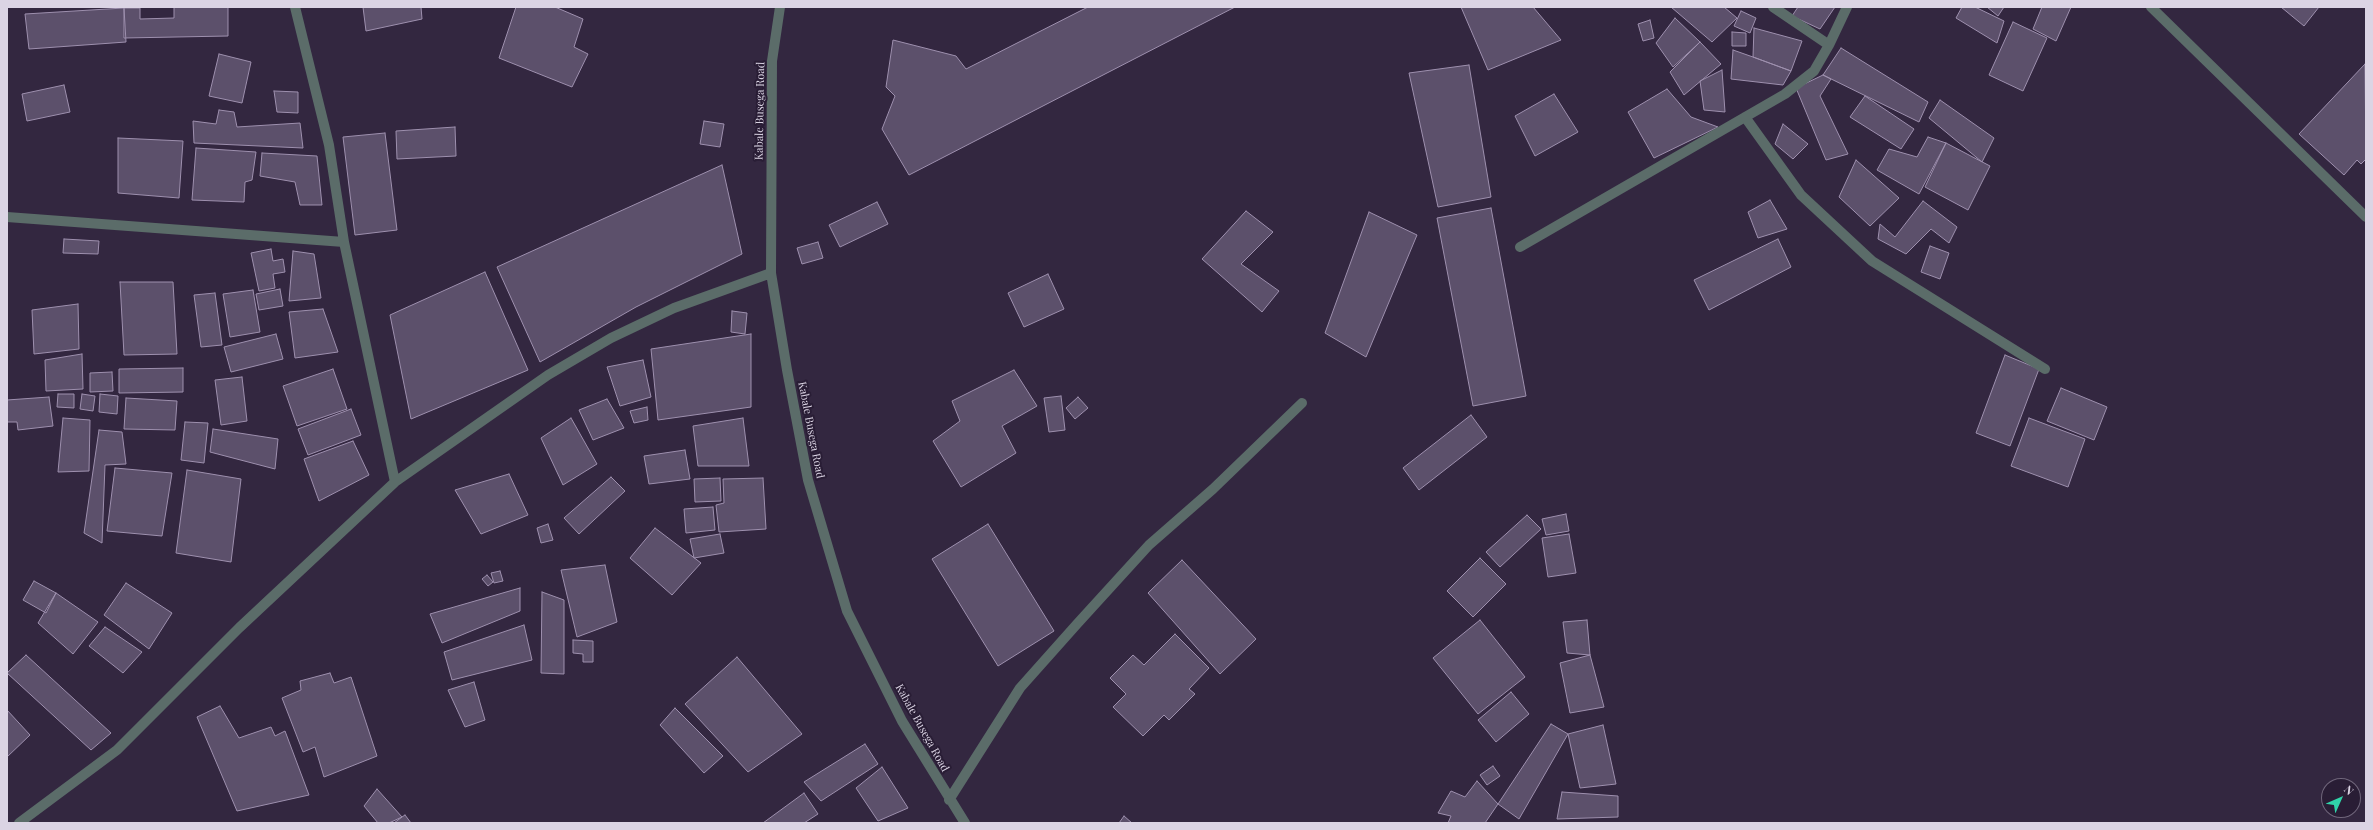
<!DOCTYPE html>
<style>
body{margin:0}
#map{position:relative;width:2373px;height:830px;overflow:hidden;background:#332740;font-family:"Playfair Display",serif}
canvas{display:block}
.frame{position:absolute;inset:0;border:8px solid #dbd4e4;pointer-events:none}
.north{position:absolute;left:2321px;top:778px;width:40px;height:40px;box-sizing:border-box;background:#291d35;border:1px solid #70667b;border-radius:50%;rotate:45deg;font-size:11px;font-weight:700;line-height:16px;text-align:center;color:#dbd4e4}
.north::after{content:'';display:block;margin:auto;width:14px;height:18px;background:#30d4a9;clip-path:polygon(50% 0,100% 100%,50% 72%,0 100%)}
</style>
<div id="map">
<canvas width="2373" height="830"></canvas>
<div class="frame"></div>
<div class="north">N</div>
</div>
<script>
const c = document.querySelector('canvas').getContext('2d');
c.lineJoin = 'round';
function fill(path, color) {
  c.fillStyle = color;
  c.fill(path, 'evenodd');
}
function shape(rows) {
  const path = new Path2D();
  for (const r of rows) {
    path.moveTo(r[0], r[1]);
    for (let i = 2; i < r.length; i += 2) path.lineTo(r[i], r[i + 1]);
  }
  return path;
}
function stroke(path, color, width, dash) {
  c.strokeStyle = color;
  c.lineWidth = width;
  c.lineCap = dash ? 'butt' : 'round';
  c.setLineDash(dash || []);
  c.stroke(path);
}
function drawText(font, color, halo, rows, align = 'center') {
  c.font = font + ' "Playfair Display",serif';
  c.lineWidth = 4;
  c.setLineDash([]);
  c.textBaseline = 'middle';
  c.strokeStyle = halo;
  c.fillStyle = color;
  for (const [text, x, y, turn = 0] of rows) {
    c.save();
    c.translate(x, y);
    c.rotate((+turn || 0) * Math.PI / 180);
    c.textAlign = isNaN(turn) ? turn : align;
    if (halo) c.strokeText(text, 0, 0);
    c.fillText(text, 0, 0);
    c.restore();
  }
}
const building = shape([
 [174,7,228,7,228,36,124,38,124,8,140,8,140,19,174,18,174,7],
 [363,7,421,7,422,19,366,31,363,7],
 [516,7,555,7,583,19,574,47,588,54,572,87,499,58,516,7],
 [1088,7,1235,7,909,175,882,129,895,96,886,87,893,40,956,56,966,69,1088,7],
 [1461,7,1533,7,1561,40,1488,70,1461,7],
 [1671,7,1724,7,1737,18,1712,42,1671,7],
 [1798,7,1835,7,1820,29,1792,16,1798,7],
 [1962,7,1975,7,2004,21,1997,43,1956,18,1962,7],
 [1987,7,2004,7,1998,16,1987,7],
 [2042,7,2071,7,2056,41,2033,29,2042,7],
 [2281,7,2319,7,2304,26,2281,7],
 [124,8,126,42,29,49,25,14,124,8],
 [1741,11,1756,18,1750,33,1734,26,1741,11],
 [1675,18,1700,42,1673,67,1656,43,1675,18],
 [1650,20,1654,38,1643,41,1638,24,1650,20],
 [2013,22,2047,38,2023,91,1989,75,2013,22],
 [1754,28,1802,41,1791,71,1753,57,1754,28],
 [1732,32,1746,33,1746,46,1732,46,1732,32],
 [1700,42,1721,64,1684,95,1670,72,1700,42],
 [1841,48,1928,102,1919,122,1823,75,1841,48],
 [1733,50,1753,57,1791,71,1783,85,1731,79,1733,50],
 [219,54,251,62,242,103,209,96,219,54],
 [2365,64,2366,159,2361,164,2357,160,2344,175,2299,134,2365,64],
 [1469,65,1491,197,1438,207,1409,73,1469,65],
 [1722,70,1725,112,1704,110,1700,81,1722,70],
 [1823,75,1831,79,1820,96,1848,154,1826,160,1796,88,1823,75],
 [64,85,70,112,27,121,22,94,64,85],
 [1667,89,1691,117,1718,127,1654,158,1628,112,1667,89],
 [274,91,298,92,298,113,277,112,274,91],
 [1554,94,1578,132,1535,156,1515,116,1554,94],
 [1865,96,1914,129,1901,149,1850,117,1865,96],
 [1940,100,1994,138,1982,162,1929,118,1940,100],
 [219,110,234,112,237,127,300,123,303,148,194,143,193,121,216,124,219,110],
 [704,121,724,124,720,147,700,144,704,121],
 [1783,124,1808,144,1793,159,1775,144,1783,124],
 [455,127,456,156,397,159,396,131,455,127],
 [385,133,397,230,355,235,343,137,385,133],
 [1928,137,1946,143,1919,194,1877,170,1889,149,1917,157,1928,137],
 [118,138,183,141,179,198,118,193,118,138],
 [1946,143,1990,166,1968,210,1925,187,1946,143],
 [196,148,256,152,252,180,245,182,244,202,192,200,196,148],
 [262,153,317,156,322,205,300,205,295,182,260,176,262,153],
 [1856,160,1899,198,1870,226,1839,197,1856,160],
 [722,165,742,254,636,307,540,362,497,267,722,165],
 [1770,200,1787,229,1758,238,1748,212,1770,200],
 [1923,201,1957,227,1949,243,1931,229,1906,254,1878,239,1880,224,1895,237,1923,201],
 [877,202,888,224,840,247,829,225,877,202],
 [1491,208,1526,396,1473,406,1437,218,1491,208],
 [1246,211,1273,232,1241,264,1279,291,1262,312,1202,259,1246,211],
 [1369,212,1417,235,1366,357,1325,333,1369,212],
 [64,239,99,241,98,254,63,253,64,239],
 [1778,239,1791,267,1709,310,1694,280,1778,239],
 [818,242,823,258,802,264,797,248,818,242],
 [1930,246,1949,253,1940,279,1921,272,1930,246],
 [271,249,273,261,283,259,285,272,273,274,275,288,259,291,251,253,271,249],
 [293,251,314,254,321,298,289,301,293,251],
 [485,272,528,370,411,419,390,315,485,272],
 [1048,274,1064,309,1024,327,1008,293,1048,274],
 [120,282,173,282,177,354,124,355,120,282],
 [280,289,283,306,259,310,256,294,280,289],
 [253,290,260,332,230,337,223,294,253,290],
 [215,293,222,345,201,347,194,295,215,293],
 [78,304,79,349,34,354,32,310,78,304],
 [323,309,338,352,295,358,289,312,323,309],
 [732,311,747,313,745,334,731,332,732,311],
 [276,334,283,359,231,372,224,347,276,334],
 [751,334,751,407,658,420,651,349,751,334],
 [82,354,83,389,46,391,45,360,82,354],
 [2005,355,2039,369,2010,446,1976,433,2005,355],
 [643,360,651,397,620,406,607,367,643,360],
 [183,368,183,392,119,393,119,369,183,368],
 [333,369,347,409,297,426,283,386,333,369],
 [1014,370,1037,406,1002,426,1016,453,961,487,933,441,960,421,952,401,1014,370],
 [112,372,113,391,90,392,90,373,112,372],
 [242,377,247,421,221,425,215,380,242,377],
 [2061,388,2107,407,2094,440,2047,421,2061,388],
 [58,394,74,394,74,408,57,407,58,394],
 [82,394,95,396,93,411,80,409,82,394],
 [100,394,118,396,117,414,99,412,100,394],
 [1061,396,1065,430,1049,432,1044,398,1061,396],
 [49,397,53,426,18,430,17,422,7,422,7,400,49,397],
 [1078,397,1088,408,1075,419,1066,408,1078,397],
 [126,398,177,401,175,430,124,429,126,398],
 [607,399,624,428,593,440,579,410,607,399],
 [647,407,648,420,634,423,630,411,647,407],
 [351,409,361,435,308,455,298,429,351,409],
 [1471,415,1487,437,1419,490,1403,468,1471,415],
 [63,418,90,420,89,471,58,472,63,418],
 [571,418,597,464,563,485,541,438,571,418],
 [743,418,749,466,698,466,693,426,743,418],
 [2029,418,2085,439,2068,487,2011,466,2029,418],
 [185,422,208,423,204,463,181,460,185,422],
 [213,429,278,439,275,469,210,452,213,429],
 [99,430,122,432,126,464,105,465,102,543,84,533,99,430],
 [353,441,369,475,319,501,304,459,353,441],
 [685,450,690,479,649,484,644,456,685,450],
 [115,468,172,473,162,536,107,531,115,468],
 [187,470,241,479,231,562,176,553,187,470],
 [509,474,528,515,481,534,455,490,509,474],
 [611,477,625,491,579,534,564,518,611,477],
 [720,478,721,501,695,502,694,479,720,478],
 [763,478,766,529,719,532,716,505,724,503,723,479,763,478],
 [713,507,715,530,686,533,684,509,713,507],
 [1566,514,1569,531,1546,535,1542,519,1566,514],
 [1527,515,1541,529,1500,567,1486,552,1527,515],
 [548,524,553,540,541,543,537,528,548,524],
 [988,524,1054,631,998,666,932,559,988,524],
 [655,528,701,563,672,595,630,558,655,528],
 [720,534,724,553,694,558,690,539,720,534],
 [1569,534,1576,573,1548,577,1542,538,1569,534],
 [1480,558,1506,584,1473,617,1447,591,1480,558],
 [1182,560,1256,639,1220,674,1148,593,1182,560],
 [605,565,617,622,577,637,561,570,605,565],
 [500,571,503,581,494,583,491,573,500,571],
 [487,575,493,582,488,586,482,579,487,575],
 [34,581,56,593,46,613,23,600,34,581],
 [126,583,172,613,149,649,104,615,126,583],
 [520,588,520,611,442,643,430,614,520,588],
 [542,592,564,600,564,674,541,673,542,592],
 [56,593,98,622,73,654,38,623,56,593],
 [1480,620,1525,677,1478,714,1433,658,1480,620],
 [1587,620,1590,655,1567,653,1563,622,1587,620],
 [524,625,532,660,452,680,444,652,524,625],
 [105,627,142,652,123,673,89,646,105,627],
 [1175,634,1209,668,1189,689,1195,694,1169,720,1164,715,1143,736,1113,707,1126,694,1110,678,1133,655,1144,665,1175,634],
 [573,640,593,641,593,662,583,662,583,654,573,653,573,640],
 [26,655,111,733,91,750,7,673,26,655],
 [1590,655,1604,707,1570,713,1560,663,1590,655],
 [737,657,802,734,748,772,685,704,737,657],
 [330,673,334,683,351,677,377,756,324,777,315,747,303,752,282,698,301,690,300,681,330,673],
 [474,682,485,720,465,727,448,690,474,682],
 [1511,692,1529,714,1496,742,1478,720,1511,692],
 [220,706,239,738,271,727,275,736,285,731,309,795,237,811,197,717,220,706],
 [675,708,723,756,704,773,660,725,675,708],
 [7,710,30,735,7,757,7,710],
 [1551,724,1568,734,1519,819,1498,804,1551,724],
 [1603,725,1616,784,1580,788,1568,734,1603,725],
 [865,744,878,764,821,801,804,782,865,744],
 [1493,766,1500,776,1487,785,1480,775,1493,766],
 [882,767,908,808,878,821,856,788,882,767],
 [1477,781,1498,804,1485,823,1448,823,1451,816,1438,813,1451,791,1465,797,1477,781],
 [377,789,402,817,389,823,378,823,364,806,377,789],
 [1562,792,1618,796,1618,817,1557,819,1562,792],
 [804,793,818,814,804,823,763,823,804,793],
 [405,815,411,823,394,823,402,817,405,815],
 [1124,816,1132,823,1119,823,1124,816]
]);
const minor = shape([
 [295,7,329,145,344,242,395,482],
 [780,7,772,61,771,273,787,370,808,480,847,611,902,721,965,823],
 [1773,7,1829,45],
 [2151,7,2366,217],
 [1745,117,1801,195,1872,261,2045,369],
 [7,217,344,242],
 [1520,247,1785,94,1814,71,1829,45,1847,7],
 [949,800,1020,688,1077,624,1149,545,1213,489,1302,403],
 [19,823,117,750,239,628,395,482,548,375,611,338,674,308,771,273]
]);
const streetNames = [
 ["Kabale Busega Road",760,111,-89],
 ["Kabale Busega Road",811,430,79],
 ["Kabale Busega Road",922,728,61]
];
fill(building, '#5c506b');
stroke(building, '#9e90ae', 1);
stroke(minor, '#5b6c69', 10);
drawText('11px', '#dbd4e4', '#291d35', streetNames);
</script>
